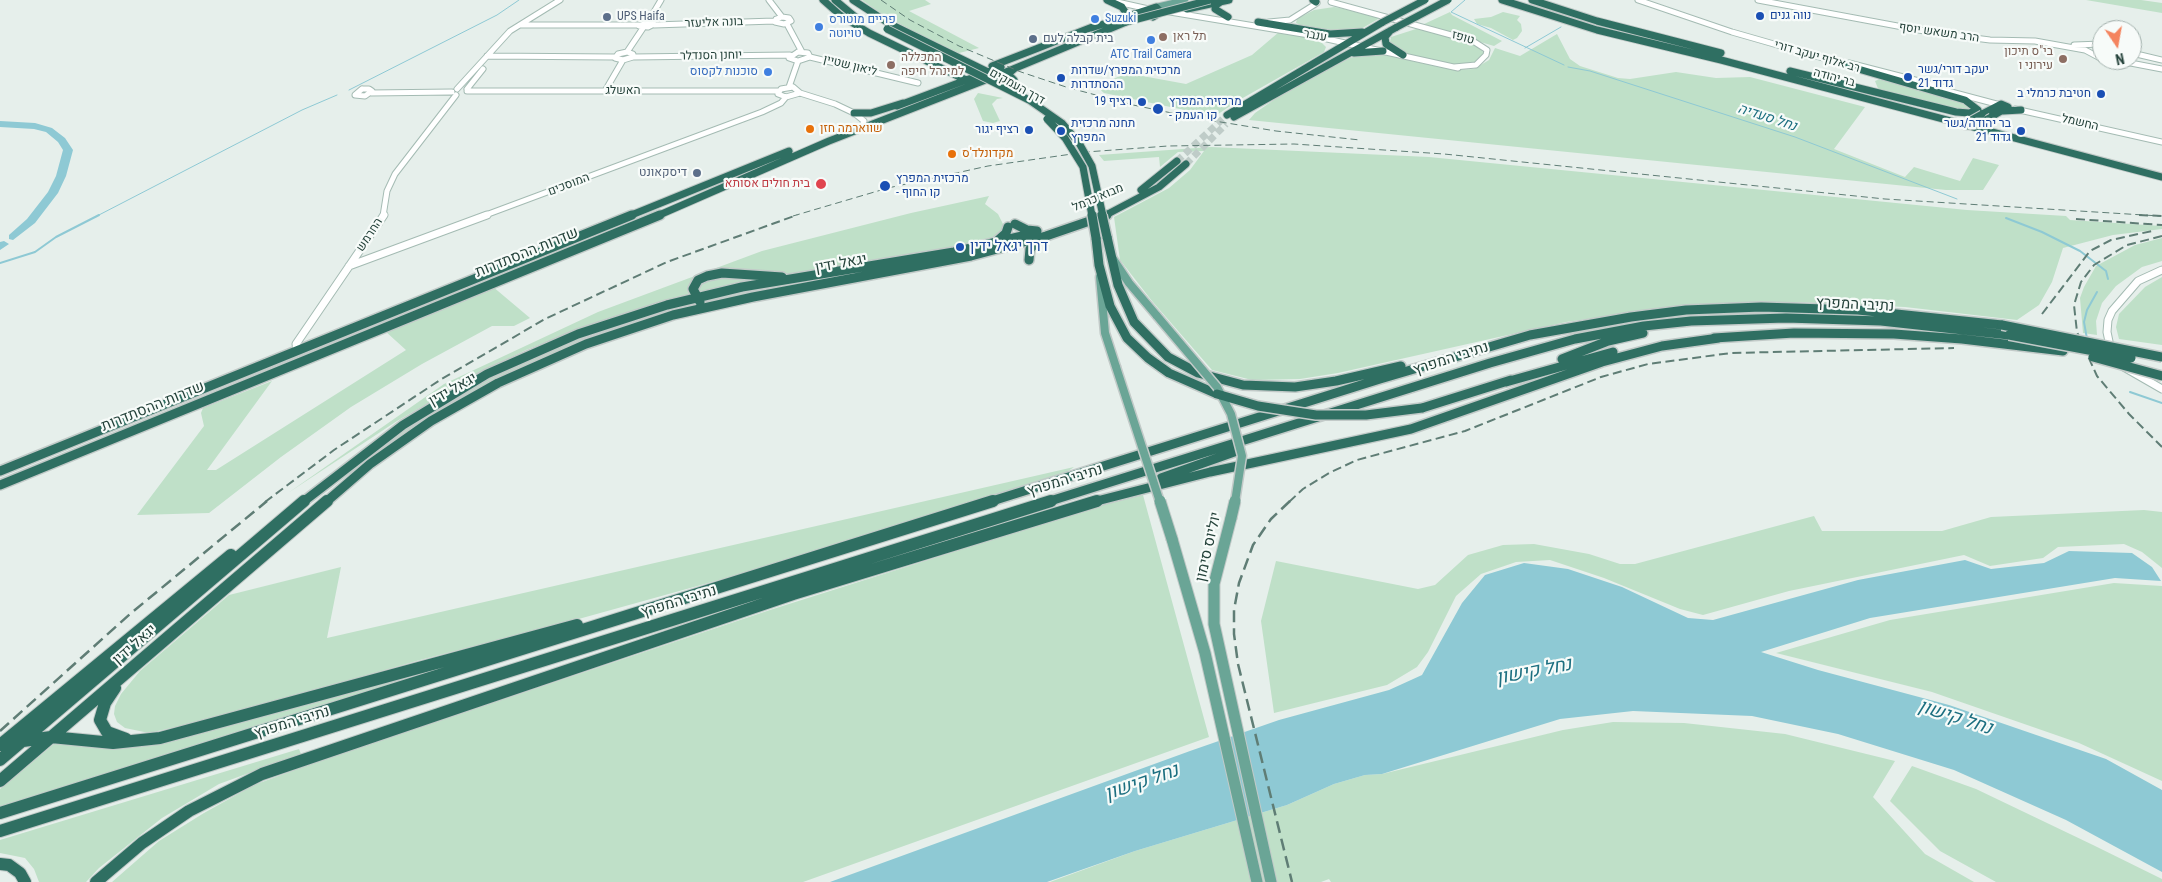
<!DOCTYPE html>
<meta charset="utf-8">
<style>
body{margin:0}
#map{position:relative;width:2162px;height:882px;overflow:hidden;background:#e6efeb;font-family:"Roboto Condensed",sans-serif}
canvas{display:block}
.north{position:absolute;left:2092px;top:20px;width:50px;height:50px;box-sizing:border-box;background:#f7fbf9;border:1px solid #a3b1ad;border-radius:50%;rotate:168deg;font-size:14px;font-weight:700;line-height:20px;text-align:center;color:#24423a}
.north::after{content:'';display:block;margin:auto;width:18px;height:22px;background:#f4845f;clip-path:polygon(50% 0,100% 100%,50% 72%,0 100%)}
</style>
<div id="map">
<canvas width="2162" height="882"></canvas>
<div class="north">N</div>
</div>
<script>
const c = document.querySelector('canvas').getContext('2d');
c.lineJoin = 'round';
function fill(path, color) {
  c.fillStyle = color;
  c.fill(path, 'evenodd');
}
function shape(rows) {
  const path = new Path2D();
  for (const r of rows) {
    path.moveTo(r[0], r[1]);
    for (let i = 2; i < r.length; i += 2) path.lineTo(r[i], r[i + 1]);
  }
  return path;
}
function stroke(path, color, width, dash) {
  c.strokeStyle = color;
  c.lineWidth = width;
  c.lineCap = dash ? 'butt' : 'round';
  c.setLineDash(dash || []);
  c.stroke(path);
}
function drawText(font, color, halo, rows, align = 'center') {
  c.font = font + ' "Roboto Condensed",Heebo,sans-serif';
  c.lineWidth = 4.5;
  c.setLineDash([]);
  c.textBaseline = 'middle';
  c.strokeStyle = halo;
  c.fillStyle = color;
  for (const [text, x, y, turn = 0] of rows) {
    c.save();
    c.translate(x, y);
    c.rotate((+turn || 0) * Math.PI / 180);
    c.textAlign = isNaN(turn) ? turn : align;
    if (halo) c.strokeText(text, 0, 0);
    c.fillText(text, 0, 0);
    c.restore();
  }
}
const green = shape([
 [862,0,925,0,931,4,909,11,979,48,955,54,883,15],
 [2086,0,2141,0,2162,3,2162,13],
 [1334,7,1340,8,1380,18,1359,30,1336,33,1302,26,1296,23,1297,19,1314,10],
 [1450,12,1452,15,1502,41,1494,46,1422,25],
 [1503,12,1520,16,1517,20,1521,24,1522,31,1517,38,1513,40,1491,28,1477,24,1474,19,1491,17],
 [1419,28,1474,42,1484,53,1474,64,1462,67,1404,54,1390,42,1391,37],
 [1279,32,1319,40,1326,47,1324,52,1241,99,1212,118,1198,115,1199,113,1104,93,1097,87,1126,73,1186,84,1252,55],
 [1557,34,1570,59,1580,66,1618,78,1630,79,1676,72,1716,78,1750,77,1865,107,1834,149,1905,177,1914,167,1960,181,1973,158,1999,165,1983,190,1946,190,1249,120,1255,113,1288,90,1350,58,1364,54,1381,54,1453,70,1474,69,1489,60,1495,48,1520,56],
 [1880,79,1953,97,1975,107,1968,112,1879,91,1875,81],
 [978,93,1003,98,997,99,992,104,1000,121,993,123,983,121,974,99],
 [1211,147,1429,157,1967,210,2066,216,2070,220,2162,226,2162,229,2113,235,2063,248,2052,282,2039,305,2017,320,1905,307,1799,302,1741,303,1644,311,1566,322,1338,373,1300,379,1252,380,1212,370,1152,301,1120,260,1114,217,1169,188,1190,170,1204,151,1178,152,1160,167,1159,157,1104,161,1099,155],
 [989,196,985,204,998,214,1004,226,998,236,984,242,791,275,727,272,707,274,691,295,606,319,526,350,489,368,397,421,288,493,444,384,598,312,762,251,911,213],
 [2162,238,2162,261,2142,267,2116,286,2102,303,2096,321,2097,335,2083,333,2080,298,2084,287,2096,266,2135,245],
 [914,261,712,303,709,298,730,293],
 [708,277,775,278,699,294,697,287],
 [2162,277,2162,345,2119,339,2116,327,2119,314,2145,287],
 [492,286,530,318,514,326,492,326,422,364,351,407,281,457,209,513,137,515,204,426,201,413,203,408,272,381,207,470,216,470,406,350,385,331],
 [683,304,691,308,602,335,513,372,435,414,357,469,352,467,380,445,458,394,507,369,588,334],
 [1074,467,1064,474,773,565,557,625,420,660,225,716,149,733,125,728,117,722,114,714,115,706,121,694,140,671,229,595,341,567,327,638],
 [1143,495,1209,737,803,882,112,882,159,841,204,813,254,785,319,761,770,610,1095,507],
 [2144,510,2162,512,2162,568,2142,552,2124,544,2058,547,2043,558,1990,566,1964,555,1789,591,1703,615,1680,609,1604,578,1550,560,1516,562,1481,574,1456,596,1428,652,1417,667,1387,685,1274,713,1261,621,1276,561,1418,589,1435,585,1468,555,1503,545,1534,544,1589,554,1620,564,1635,564,1814,516,1822,531,1942,531,1991,517],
 [2114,583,2162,586,2162,781,2079,743,1932,692,1776,653,1890,620],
 [400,679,401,683,0,807,0,789,55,743,114,748,161,743],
 [1613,722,1684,723,1785,734,1895,761,1873,797,1925,854,1974,882,1331,882,1329,879,1321,882,1050,882,1135,851,1287,805,1334,784,1365,775,1382,774,1563,730],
 [299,749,301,754,219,784,162,818,99,868,86,882,39,882,34,869,25,858,0,853,0,840],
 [1912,766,1976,789,2093,845,2162,879,2162,882,1996,882,1940,851,1890,801]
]);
const water = shape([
 [2069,551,2132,553,2152,567,2161,581,2115,578,1870,618,1761,652,1818,670,1949,705,2106,759,2162,790,2162,872,2066,820,1954,770,1838,734,1752,716,1633,711,1560,719,1382,774,1365,775,1334,784,1287,805,1135,851,1047,882,830,882,1190,751,1279,720,1389,690,1422,675,1462,603,1485,575,1524,563,1568,569,1622,587,1688,618,1713,620,1858,580,1965,560,1991,569,2044,563]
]);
const streamFar1 = shape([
 [1465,0,1451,12,1564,65],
 [1525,48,1561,27],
 [1568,67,1590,71,1795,137,1957,199],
 [349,90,497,15,519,0],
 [97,216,302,110,337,95]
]);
const stream = shape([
 [2006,218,2042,232,2080,251,2106,271,2108,279],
 [0,263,35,252,56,237,99,215],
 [2087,339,2084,322,2087,310,2097,292],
 [2130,392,2162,403]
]);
const river = shape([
 [0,121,35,123,52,128,65,138,73,150,66,176,58,193,35,223,13,240,9,239,9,235,27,219,48,192,56,176,63,150,58,142,46,132,34,129,0,127,0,121],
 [4,241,9,244,0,250,0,242,4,241]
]);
const highwayTunnel = shape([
 [1177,161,1227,115],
 [1186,164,1226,124]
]);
const secondaryFar1 = shape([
 [769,0,782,17],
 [1638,0,1732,32,1854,67],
 [1758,0,1935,33,1990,40,2035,41,2085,50],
 [1113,1,1153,10],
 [1331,2,1473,41,1487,50,1486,55,1476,65,1454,67],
 [1164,11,1309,35,1458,68],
 [782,17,789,18,791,21,784,24,775,22,776,19,782,17],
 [648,22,654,24,648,27,639,26,648,22],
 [648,22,661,0],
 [1269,22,1290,20,1317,3],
 [787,24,802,52],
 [521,25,639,25],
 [654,25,774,21],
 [2074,45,2102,44],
 [2085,50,2102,59],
 [627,52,633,54,633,57,623,60,615,58,618,54,627,52],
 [627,52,643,28],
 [798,52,808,53,810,57,798,61,789,58,798,52],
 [2132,53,2162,60],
 [487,56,615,57],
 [633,57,790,55],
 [810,57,918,83],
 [2115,60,2162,69],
 [1849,63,1946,88],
 [789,87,798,61],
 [793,87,800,93,786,97,778,94,781,89,793,87],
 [362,89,369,89,372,91,365,96,355,95,362,89],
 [457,89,510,31,560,0],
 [467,89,483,69],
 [1940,89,2004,106],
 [467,91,779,91],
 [605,91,623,60],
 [371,93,452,92],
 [800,93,835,104,854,113,864,121,861,128],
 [2015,109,2162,142],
 [383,216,387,191,395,174,456,95],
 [483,216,762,112,781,103,786,97]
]);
const secondary = shape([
 [349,266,487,215],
 [297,350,296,344,384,215],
 [2111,351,2107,332,2108,320,2112,311,2138,281,2162,270],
 [2122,366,2162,389]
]);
const primaryFar2 = shape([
 [1156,7,1185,0]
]);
const primaryFar1 = shape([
 [1113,259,1129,283,1157,316],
 [1100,277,1105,333,1116,367]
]);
const primary = shape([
 [1231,518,1214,584,1214,624,1271,882],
 [1172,539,1205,653,1257,882]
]);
const highwayFar2 = shape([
 [823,0,840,15,869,33,968,81],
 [835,0,859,20],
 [853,0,890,24,990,73],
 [1107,0,1122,7,1127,15],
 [1313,0,1316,2],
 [1502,0,1597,30,1721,60,2162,177],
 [1532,0,1597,21,1721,53],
 [1222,1,1216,5,1215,9,1228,17],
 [1187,9,1229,0],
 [1258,22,1330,34,1362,32],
 [1091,28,1156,7,1161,12,1153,17],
 [1390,31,1385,37,1386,44,1403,55],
 [1354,53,1383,51],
 [992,66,1095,26],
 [1014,69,1008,74,1014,80],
 [1790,71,1956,112,1969,113,1978,110,1965,100,1848,66],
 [897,106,1001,67],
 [2003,111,2021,110],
 [854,113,871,113,903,103],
 [1982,114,2001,104,2008,107,1991,117],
 [1227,115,1383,22],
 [1234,117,1397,27],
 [1141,190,1177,161],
 [629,216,789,151],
 [657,216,829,141,1006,72,1126,22],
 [1104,216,1159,187,1186,164]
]);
const highwayFar1 = shape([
 [1015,224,1027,230,1037,231],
 [1107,237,1118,285,1134,322,1168,357,1198,373,1243,385,1295,387,1336,381,1401,366],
 [1096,238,1099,265,1110,306,1127,338,1148,358,1169,373,1217,394],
 [997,241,1006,233,1008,227],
 [1029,260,1030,249,1039,240],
 [700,302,693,289,698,280,707,276,722,273,782,277],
 [1714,338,1794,333,1894,334,1962,339,2063,351],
 [1562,359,1608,341,1643,333],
 [1506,382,1613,352],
 [1422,408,1511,380],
 [0,471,632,215],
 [1161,478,1237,451],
 [0,485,660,215],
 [303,502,403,425,487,374,578,334,667,305,742,287,954,252,1035,233],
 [326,502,370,464,431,421,498,383,586,344,673,315,753,297,971,256,1046,236,1107,215],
 [989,502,1380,379,1530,335,1631,317,1686,310,1761,307,1858,310,2002,325],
 [1047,502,1490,363,1575,339,1644,326,1691,321,1786,318,1881,321,2009,335],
 [1093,502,1210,472,1411,429,1602,362,1662,346,1719,338]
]);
const highway = shape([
 [115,688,105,703,100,720,107,732,126,739],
 [23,741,51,737,113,743,160,738,577,625],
 [0,745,231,555],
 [0,760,304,501],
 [0,781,327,501],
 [0,813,993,501],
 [0,831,1051,501],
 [0,864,9,865,20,873,25,882],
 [96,882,142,843,189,811,262,774,793,594,1097,501]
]);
const railFar2 = shape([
 [881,0,910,20,959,46,1021,72,1066,87,1133,105,1196,118,1276,131,1360,140],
 [793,216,888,188,988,166,1086,152,1168,146,1294,144,1444,154,1885,199,2160,216]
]);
const railFar1 = shape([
 [2139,215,2162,216],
 [2076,219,2162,225],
 [2162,236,2127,245,2094,265,2081,282,2074,305,2077,332,2097,376,2129,414,2162,447],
 [2042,314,2090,251,2111,240,2152,231],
 [265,502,334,450,440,380,545,319,667,262,797,215],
 [1289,502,1303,489,1329,473,1357,460,1465,431,1601,377,1648,364,1731,353,1954,348]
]);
const rail = shape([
 [1290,501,1271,519,1253,545,1239,583,1234,610,1234,634,1238,664,1292,882],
 [0,731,130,614,267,501]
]);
const primaryBridgeFar1 = shape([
 [1157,316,1217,387,1231,414,1242,456,1235,502],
 [1116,367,1160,502]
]);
const primaryBridge = shape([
 [1160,501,1172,539],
 [1231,518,1235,501]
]);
const highwayBridgeFar1 = shape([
 [1126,22,1210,0],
 [1383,22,1425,0],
 [1397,27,1448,0],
 [887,29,1029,100,1062,123,1079,143,1092,166,1103,216],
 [1982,114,1966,123,1965,126,1976,125,1991,117],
 [1047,119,1065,138,1083,167,1092,216]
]);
const highwayBridge = shape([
 [1092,215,1096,238],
 [1102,215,1107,237],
 [2002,325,2162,357],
 [2009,335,2131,358],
 [2093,357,2162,376],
 [1217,394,1258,406,1316,415,1366,415,1422,408]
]);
const markers = [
 [1760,16,5,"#1a4fb4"],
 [607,17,5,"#5c6f8a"],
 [1095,19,5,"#3f7fe0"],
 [819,27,5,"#3f7fe0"],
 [1163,37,5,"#8d6e63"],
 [1033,39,5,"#5c6f8a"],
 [1151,40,5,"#3f7fe0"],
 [2063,59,5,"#8d6e63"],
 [891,65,5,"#8d6e63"],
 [768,72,5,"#3f7fe0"],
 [1908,77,5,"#1a4fb4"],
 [1061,78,5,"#1a4fb4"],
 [2101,94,5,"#1a4fb4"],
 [1142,102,5,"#1a4fb4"],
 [1158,109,6,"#1a4fb4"],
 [810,129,5,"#e8710a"],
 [1029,130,5,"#1a4fb4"],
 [1061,131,5,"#1a4fb4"],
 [2021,131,5,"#1a4fb4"],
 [952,154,5,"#e8710a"],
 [697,173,5,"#5c6f8a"],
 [821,184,6,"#e0444e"],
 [885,186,6,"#1a4fb4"],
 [960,247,5,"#1a4fb4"]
];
const farTransitnames = [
 ["נווה גנים",1770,16],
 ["יעקב דורי/גשר",1918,70],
 ["גדוד 21",1918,84],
 ["מרכזית המפרץ/שדרות",1071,71],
 ["ההסתדרות",1071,85],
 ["חטיבת כרמלי ב",2091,94,"right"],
 ["רציף 19",1132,102,"right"],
 ["מרכזית המפרץ",1169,102],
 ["- קו העמק",1169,116],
 ["תחנה מרכזית",1071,124],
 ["המפרץ",1071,138],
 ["בר יהודה/גשר",2011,124,"right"],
 ["גדוד 21",2011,138,"right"],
 ["רציף יגור",1019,130,"right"],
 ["מרכזית המפרץ",896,179],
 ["- קו החוף",896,193]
];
const farServicenames = [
 ["UPS Haifa",617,17],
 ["בית קבלה לעם",1043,39],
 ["דיסקאונט",687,173,"right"]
];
const farShopnames = [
 ["Suzuki",1105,19],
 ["פריים מוטורס",829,20],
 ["טויוטה",829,34],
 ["ATC Trail Camera",1151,55,"center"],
 ["סוכנות לקסוס",758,72,"right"]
];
const farStreetnames = [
 ["בונה אליעזר",714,23,-2],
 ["הרב משאש יוסף",1939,33,8],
 ["ענבר",1315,36,11],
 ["טופז",1463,38,16],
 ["יוחנן הסנדלר",711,56,-1],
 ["רב אלוף יעקב דורי",1817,57,16],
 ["ליאון שטיין",850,66,14],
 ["בר יהודה",1834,78,15],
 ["דרך העמקים",1017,87,29],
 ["האשלג",623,91],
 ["החשמל",2080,123,13],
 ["המוסכים",569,185,-21],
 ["מבוא כרמל",1098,198,-23],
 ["החרמש",370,235,-57]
];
const farEducationnames = [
 ["תל ראן",1173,37],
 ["בי\"ס תיכון",2053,52,"right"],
 ["עירוני ו",2053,66,"right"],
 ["המכללה",901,58],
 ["למינהל חיפה",901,72]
];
const farFoodnames = [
 ["שווארמה חזן",820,129],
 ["מקדונלד'ס",962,154]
];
const farHealthnames = [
 ["בית חולים אסותא",810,184]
];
const farWaternames = [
 ["נחל סעדיה",1767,118,18]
];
const transitNames = [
 ["דרך יגאל ידין",970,247]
];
const streetNames = [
 ["שדרות ההסתדרות",527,253,-22],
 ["יגאל ידין",841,264,-10],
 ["נתיבי המפרץ",1855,305,3],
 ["נתיבי המפרץ",1451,359,-18],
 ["יגאל ידין",453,390,-29],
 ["שדרות ההסתדרות",153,407,-22],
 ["נתיבי המפרץ",1065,481,-17],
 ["יוליוס סימון",1209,547,-77],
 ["נתיבי המפרץ",679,602,-17],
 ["יגאל ידין",135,645,-41],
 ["נתיבי המפרץ",292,723,-17]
];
const nearWaternames = [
 ["נחל קישון",1534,672,-11],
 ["נחל קישון",1955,718,18],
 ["נחל קישון",1142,783,-19]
];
fill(green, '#bfe0c8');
fill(water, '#8ec9d4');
stroke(streamFar1, '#8ec9d4', 1);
stroke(stream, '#8ec9d4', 2);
fill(river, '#8ec9d4');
stroke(highwayTunnel, '#bfccc8', 7, [7, 4]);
stroke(secondaryFar1, '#a4bbb3', 7);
stroke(secondary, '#a4bbb3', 9);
stroke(primaryFar2, '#c2cac8', 8);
stroke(primaryFar1, '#c2cac8', 11);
stroke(primary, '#c2cac8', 13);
stroke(highwayFar2, '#c2cac8', 9);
stroke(highwayFar1, '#c2cac8', 12);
stroke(highway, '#c2cac8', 14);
stroke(secondaryFar1, '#fff', 5);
stroke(secondary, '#fff', 7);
stroke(primaryFar2, '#6aa596', 6);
stroke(primaryFar1, '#6aa596', 8);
stroke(primary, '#6aa596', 11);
stroke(highwayFar2, '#2f6f62', 7);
stroke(highwayFar1, '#2f6f62', 9);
stroke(highway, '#2f6f62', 12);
stroke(railFar2, '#5f7d75', 1, [7, 4]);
stroke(railFar1, '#5f7d75', 2, [9, 4.5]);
stroke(rail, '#5f7d75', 2.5, [12, 6]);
stroke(primaryBridgeFar1, '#c2cac8', 11, []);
stroke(primaryBridge, '#c2cac8', 13, []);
stroke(highwayBridgeFar1, '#c2cac8', 9, []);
stroke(highwayBridge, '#c2cac8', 12, []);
stroke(primaryBridgeFar1, '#6aa596', 8);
stroke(primaryBridge, '#6aa596', 11);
stroke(highwayBridgeFar1, '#2f6f62', 7);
stroke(highwayBridge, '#2f6f62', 9);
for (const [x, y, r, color] of markers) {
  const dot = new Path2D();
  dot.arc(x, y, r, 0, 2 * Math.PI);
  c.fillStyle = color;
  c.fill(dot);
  stroke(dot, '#f7fbf9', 2);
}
drawText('12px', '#164399', '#f7fbf9', farTransitnames, 'left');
drawText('12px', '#4e5e75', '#f7fbf9', farServicenames, 'left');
drawText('12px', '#366cbe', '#f7fbf9', farShopnames, 'left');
drawText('12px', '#24423a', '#f7fbf9', farStreetnames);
drawText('12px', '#785e54', '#f7fbf9', farEducationnames, 'left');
drawText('12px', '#c56008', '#f7fbf9', farFoodnames, 'left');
drawText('12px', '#be3a42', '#f7fbf9', farHealthnames, 'right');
drawText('italic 14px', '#1c6f80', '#f7fbf9', farWaternames);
drawText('15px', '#164399', '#f7fbf9', transitNames, 'left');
drawText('15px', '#24423a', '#f7fbf9', streetNames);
drawText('italic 19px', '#1c6f80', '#f7fbf9', nearWaternames);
</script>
